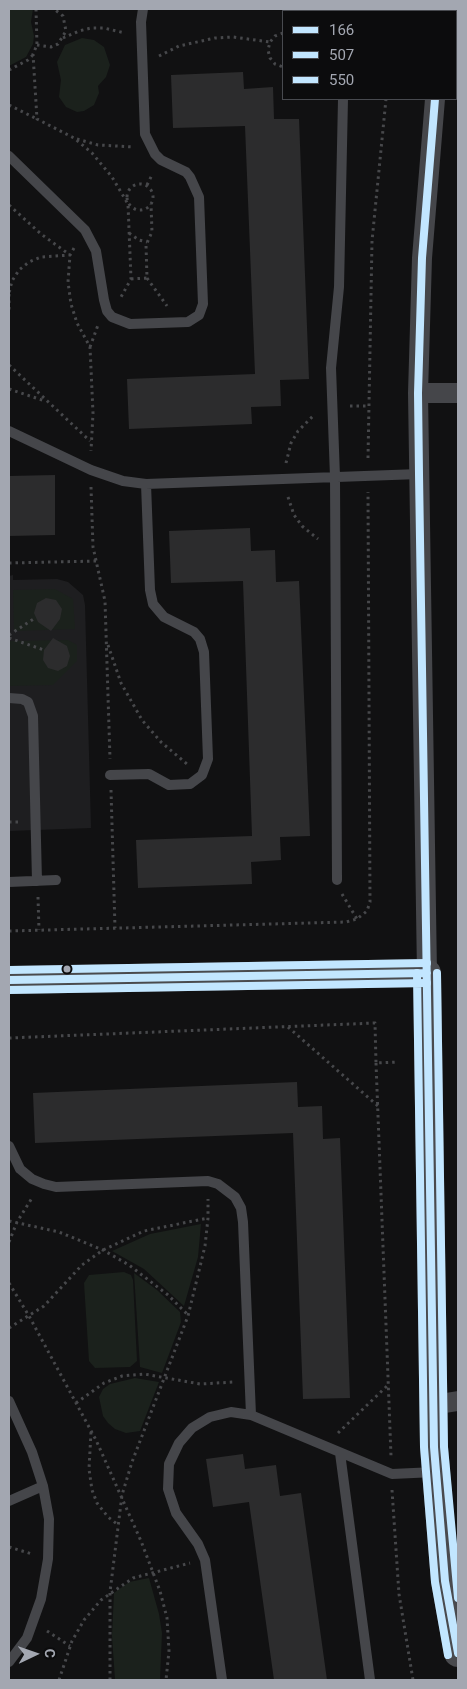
<!DOCTYPE html>
<html>
<head>
<meta charset="utf-8">
<style>
	body { margin:0 }
	#map { position:relative; width:467px; height:1689px; overflow:hidden; background:#111112; font-family:Roboto,sans-serif }
	canvas { display:block }
	.frame { position:absolute; inset:0; border:10px solid #a3a7b1; pointer-events:none }
	.legend { position:absolute; left:282px; top:10px; width:175px; height:90px; box-sizing:border-box; background:#0c0c0d; border:1px solid #484a4f; margin:0; padding:6px 9px; list-style:none; font-size:15px; color:#a3a7b1 }
	.legend li { display:flex; align-items:center; gap:10px; height:25px }
	.legend b { width:25px; border:1px solid #484a4f }
	.north { position:absolute; left:10px; top:1629px; width:50px; height:50px; -webkit-text-stroke:4px #0c0c0d; paint-order:stroke; rotate:87deg; font-size:14px; font-weight:700; line-height:20px; text-align:center; color:#a3a7b1 }
	.north::after { content:''; display:block; margin:auto; width:18px; height:22px; background:#a3a7b1; clip-path:polygon(50% 0,100% 100%,50% 72%,0 100%) }
</style>
</head>
<body>
<div id="map">
<canvas width="467" height="1689"></canvas>
<div class="frame"></div>
<ul class="legend">
<li><b style="height:6px;background:#c2e6ff"></b>166</li>
<li><b style="height:6px;background:#c2e6ff"></b>507</li>
<li><b style="height:6px;background:#c2e6ff"></b>550</li>
</ul>
<div class="north">С</div>
</div>
<script>
const context = document.querySelector('canvas').getContext('2d');
context.lineJoin = 'round';
function fillPath(path, color) { context.fillStyle = color; context.fill(path, 'evenodd'); }
const shape = rows => new Path2D(rows.map(r => 'M' + r).join(''));
function stroke(path, color, width, dash) { context.strokeStyle = color; context.lineWidth = width; context.lineCap = dash ? 'butt' : 'round'; context.setLineDash(dash || []); context.stroke(path); }
fillPath(shape([
	[13,575,13,580,57,579,68,582,83,595,85,605,91,828,9,831,9,576]
]), '#1e1e20');
fillPath(shape([
	[9,9,33,9,31,22,34,36,33,44,26,57,9,66],
	[82,38,94,40,104,47,110,65,106,77,98,86,99,93,94,105,84,111,77,112,66,107,59,97,61,80,57,62,65,45],
	[55,589,73,599,75,629,14,631,13,590],
	[68,640,77,645,77,661,53,685,9,686,9,641],
	[201,1224,198,1257,184,1306,144,1269,112,1251,150,1234],
	[124,1272,131,1275,133,1280,137,1361,130,1367,95,1368,89,1361,84,1283,89,1275],
	[134,1273,157,1290,180,1312,181,1322,162,1373,140,1367],
	[135,1378,159,1382,140,1431,126,1433,115,1429,108,1423,103,1416,99,1397,103,1389,110,1384],
	[149,1578,159,1614,162,1633,160,1680,115,1680,112,1636,114,1593,129,1582]
]), '#1b211c');
fillPath(shape([
	[243,72,244,89,273,87,274,119,299,119,309,379,280,380,281,406,251,407,252,424,129,429,127,379,255,374,245,126,173,128,171,75],
	[55,475,55,535,9,536,9,476],
	[250,528,251,551,275,550,276,582,299,581,310,836,280,837,281,860,251,862,252,884,138,888,136,840,252,836,243,581,171,583,169,531],
	[46,598,56,600,62,609,60,619,51,631,38,622,34,613,37,603],
	[53,638,67,646,70,656,67,666,58,671,48,668,43,660,44,650],
	[297,1082,298,1107,322,1106,323,1139,340,1138,350,1398,303,1399,293,1133,35,1143,33,1093],
	[243,1454,245,1469,276,1465,280,1496,301,1493,327,1680,274,1680,249,1502,213,1507,206,1459]
]), '#2c2c2d');
stroke(shape([
	[36,9,37,45,33,54,37,119,74,138,92,153,112,177,128,204,131,279,121,297],
	[400,11,401,9],
	[283,33,275,36,270,42,268,50,270,58,275,64,283,67],
	[63,38,79,31,91,28,104,28,125,33],
	[37,45,51,47,58,44,66,31,63,16,54,9],
	[159,56,179,46,215,38,233,37,270,42],
	[9,70,28,60,33,55],
	[9,105,37,119],
	[77,139,98,145,134,147],
	'127 197a13 13 0 1 1 26 0a13 13 0 1 1-26 0Z',
	[147,185,152,175],
	[9,205,41,234,70,255,41,257,29,262,19,270,12,281,9,293],
	[129,233,139,240,147,242],
	[74,248,70,255,68,282,71,304,77,323,90,347,93,413,91,451],
	[147,278,167,306],
	[131,279,147,278,146,245,152,232,151,204],
	[9,294,9,313],
	[90,347,98,325],
	[9,365,90,441],
	[9,389,45,401],
	[350,406,369,406],
	[368,458,372,241,386,99],
	[286,463,291,443,298,431,315,414],
	[91,487,93,547,105,601,110,759],
	[288,497,294,515,302,526,318,539],
	[9,563,97,561],
	[9,635,35,618],
	[9,638,44,650],
	[108,645,121,683,142,720,161,742,187,764],
	[111,790,115,928],
	[9,822,18,822],
	[342,894,357,919],
	[38,897,39,930],
	[9,931,346,922,357,919,367,911,370,902,368,492],
	[288,1027,378,1106],
	[9,1038,375,1023,376,1063,398,1062],
	[376,1063,391,1456],
	[9,1221,59,1232,103,1250,129,1265,168,1295,188,1315],
	[9,1242,17,1222,32,1198],
	[9,1283,29,1316,96,1440,141,1541,160,1591,167,1618,169,1651,166,1680],
	[9,1328,44,1306,82,1265,103,1250,144,1231,208,1218],
	[76,1403,104,1383,122,1376,144,1374,200,1384,234,1382],
	[91,1432,89,1469,92,1490,97,1503,108,1517,117,1524],
	[338,1433,388,1385],
	[392,1490,399,1594,413,1680],
	[9,1547,32,1554],
	[47,1631,70,1646],
	[59,1680,72,1641,84,1620,101,1600,133,1578,190,1563],
	[110,1680,110,1592,122,1495,132,1462,188,1316,205,1246,208,1218,208,1199]
]), '#47484b', 3, [2.5, 4]);
stroke(shape([
	[346,11,346,9],
	[9,156,85,230,96,251,104,300,107,311,112,317,130,324,188,322,199,315,203,304,199,197,190,177,186,172,161,160,155,154,145,134,141,22,143,9],
	[9,431,91,470,123,481,146,484,419,474],
	[9,698,22,699,28,702,33,716,37,881],
	[110,775,149,774,169,785,190,784,202,775,208,759,204,652,200,639,194,632,164,617,153,604,150,590,146,484],
	[337,880,335,477,331,368,339,287,343,99],
	[9,882,56,880],
	[9,1146,20,1169,32,1179,44,1184,56,1187,208,1181,218,1184,235,1197,241,1208,243,1222,251,1415],
	[9,1401,32,1452,43,1486,49,1519,48,1559,41,1599,27,1638,9,1662],
	[340,1453,370,1680],
	[9,1501,43,1486],
	[222,1680,205,1560,198,1544,176,1513,168,1489,169,1464,179,1443,192,1428,210,1417,231,1412,251,1415,392,1474,435,1472]
]), '#45464a', 10);
stroke(shape([
	[448,11,448,9],
	[418,393,458,393],
	[427,973,418,393,422,258,435,99],
	[433,1405,458,1401]
]), '#45464a', 20);
stroke(shape([
	[9,980,427,973,434,1447,445,1581,458,1653]
]), '#494a4e', 28);
stroke(shape([
	[435,99,422,258,418,393,419,474,434,1447,445,1581,458,1653],
	[9,980,427,973]
]), '#c2e6ff', 8);
stroke(shape([
	[417,973,424,1447,435,1582,448,1655],
	[9,990,427,983]
]), '#c2e6ff', 8);
stroke(shape([
	[9,970,427,963],
	[437,973,444,1447,458,1598]
]), '#c2e6ff', 8);
for (const [x, y, r, color] of [
	[67,969,4.5,"#a3a7b1"]
]) { const dot = new Path2D(); dot.arc(x, y, r, 0, 2 * Math.PI); context.fillStyle = color; context.fill(dot); stroke(dot, '#0c0c0d', 2); }
</script>
</body>
</html>
